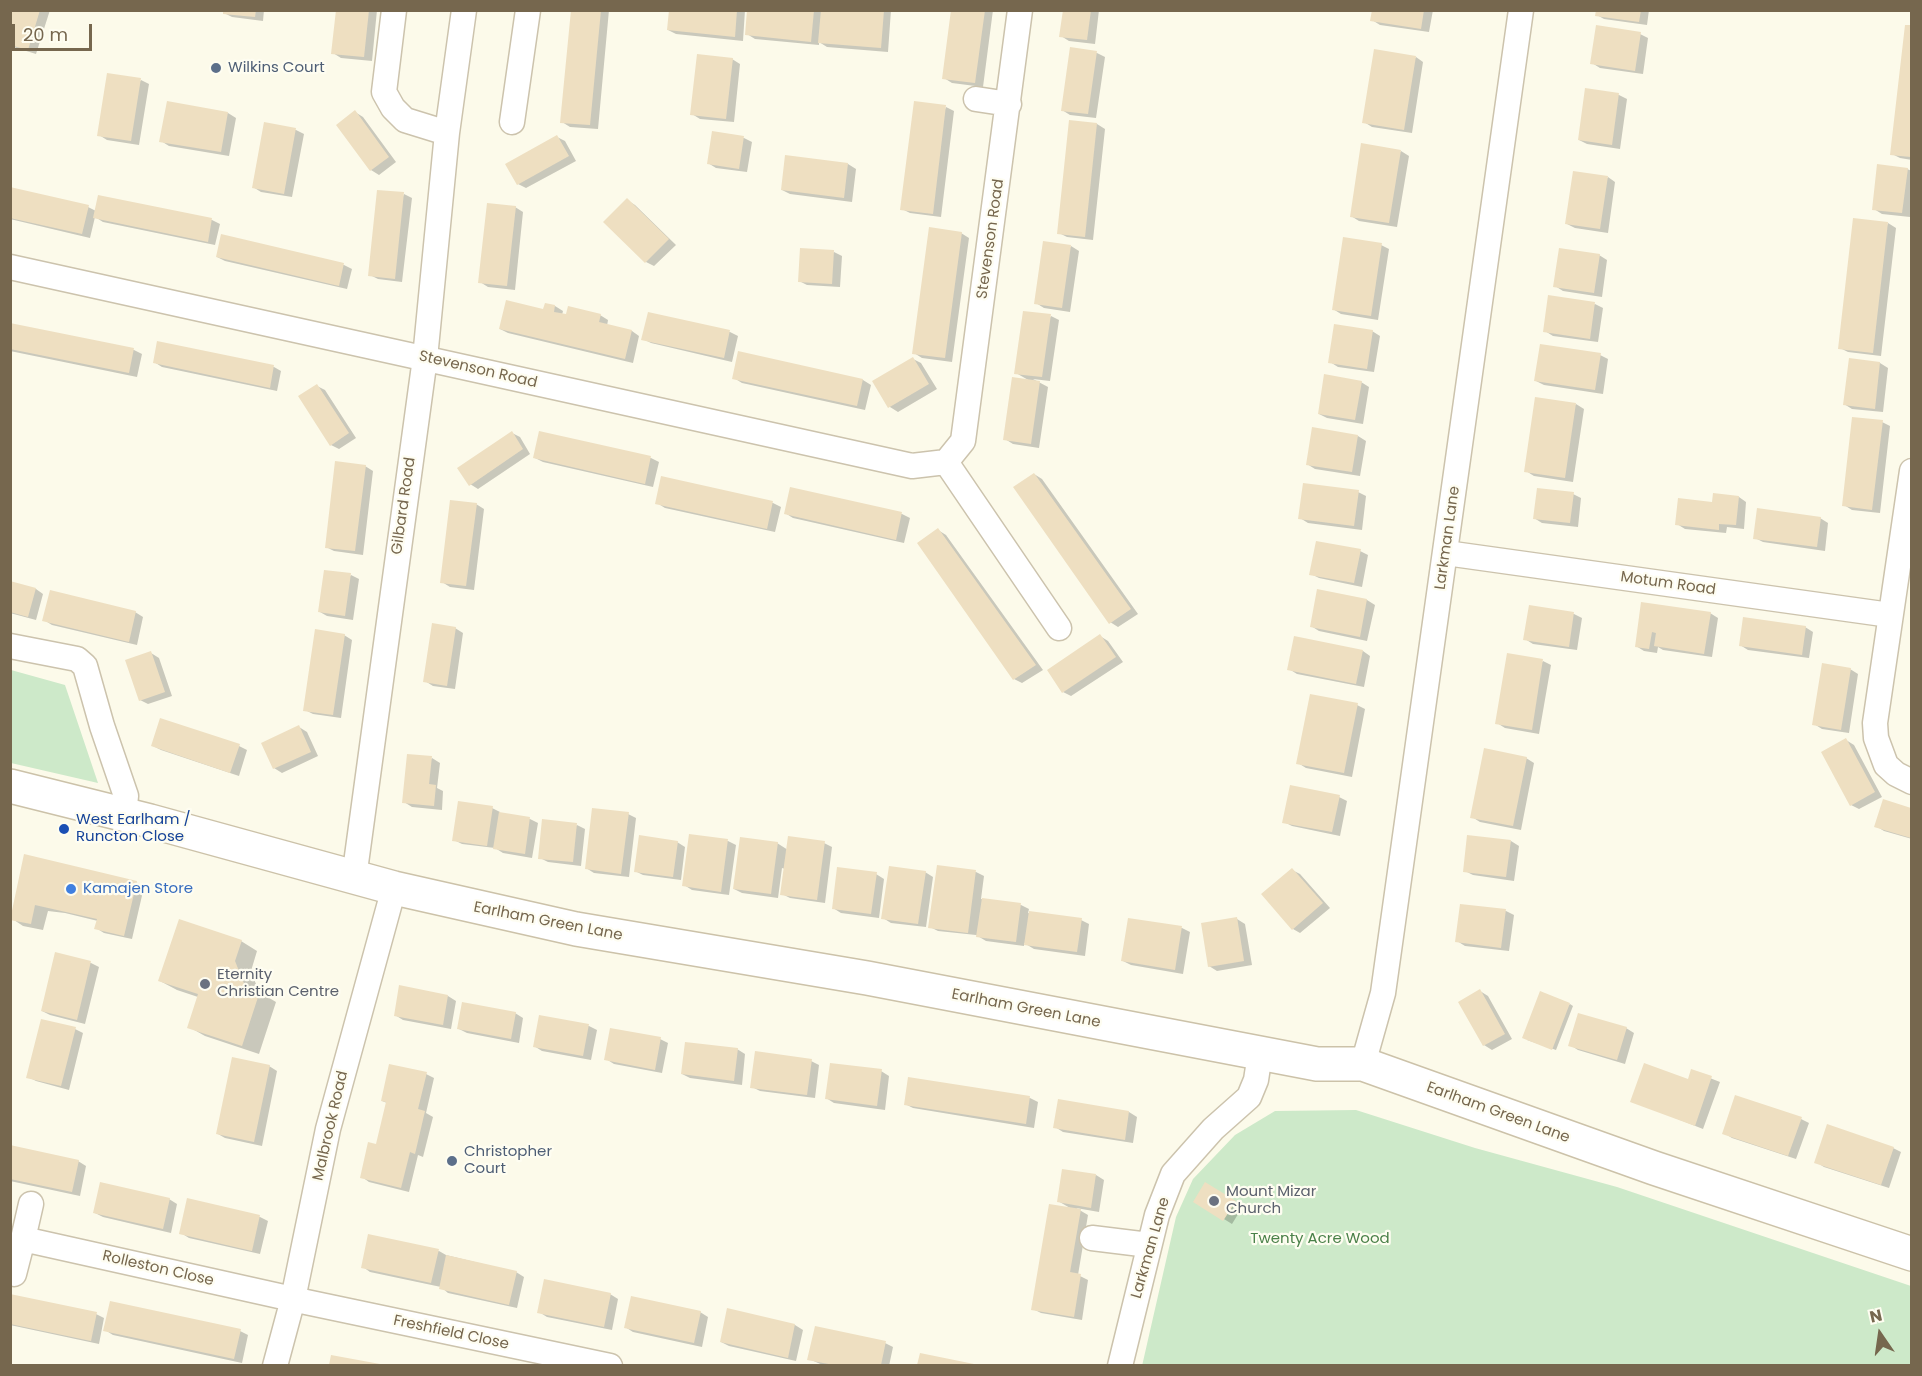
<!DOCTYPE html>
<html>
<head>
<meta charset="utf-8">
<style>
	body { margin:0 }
	#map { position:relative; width:1922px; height:1376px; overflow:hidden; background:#fcfaea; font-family:Poppins,sans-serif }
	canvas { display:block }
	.frame { position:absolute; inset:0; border:12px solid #76674e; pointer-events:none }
	.north { position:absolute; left:1850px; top:1304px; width:60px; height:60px; -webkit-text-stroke:4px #fefdf1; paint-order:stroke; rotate:347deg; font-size:16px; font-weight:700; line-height:24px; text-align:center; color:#76674e }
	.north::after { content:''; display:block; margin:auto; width:21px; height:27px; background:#76674e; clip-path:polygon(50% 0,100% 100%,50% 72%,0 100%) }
	.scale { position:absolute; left:12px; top:24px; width:80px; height:27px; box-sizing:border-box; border:3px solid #76674e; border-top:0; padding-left:8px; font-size:18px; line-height:21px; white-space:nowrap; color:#76674e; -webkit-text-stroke:4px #fefdf1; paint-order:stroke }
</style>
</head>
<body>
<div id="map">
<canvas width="1922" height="1376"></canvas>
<div class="frame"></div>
<div class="north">N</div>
<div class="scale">20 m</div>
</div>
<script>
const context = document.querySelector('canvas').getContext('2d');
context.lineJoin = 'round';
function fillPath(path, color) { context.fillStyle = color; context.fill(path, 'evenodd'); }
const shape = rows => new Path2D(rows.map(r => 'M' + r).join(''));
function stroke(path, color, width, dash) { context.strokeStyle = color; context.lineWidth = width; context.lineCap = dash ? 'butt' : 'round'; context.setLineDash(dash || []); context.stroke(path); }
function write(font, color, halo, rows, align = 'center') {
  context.font = font + ' Poppins,sans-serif'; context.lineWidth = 4.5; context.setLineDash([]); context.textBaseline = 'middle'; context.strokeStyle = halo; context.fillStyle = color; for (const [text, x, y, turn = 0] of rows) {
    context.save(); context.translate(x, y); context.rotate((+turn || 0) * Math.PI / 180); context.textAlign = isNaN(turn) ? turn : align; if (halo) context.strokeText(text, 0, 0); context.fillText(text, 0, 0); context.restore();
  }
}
fillPath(shape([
	[11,670,65,685,98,783,11,763],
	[1356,1110,1475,1148,1617,1187,1911,1286,1911,1365,1142,1366,1176,1217,1193,1179,1235,1135,1275,1111]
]), '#cde9c9');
fillPath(shape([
	[10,10,50,10,36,54,10,46],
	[224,10,264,10,263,21,232,17,224,13],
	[337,10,377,10,372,61,341,58,333,53],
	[572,10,609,10,598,129,570,127,562,122],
	[670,10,745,10,743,41,676,34,668,30],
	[749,10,891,10,888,52,827,47,819,42,819,45,755,39,747,34],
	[953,10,993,10,983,87,952,83,944,78],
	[1064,10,1099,10,1095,44,1069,41,1061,36],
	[1373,10,1433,10,1429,32,1380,25,1372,20],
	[1597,10,1649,10,1647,25,1604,19,1597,15],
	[1906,26,1912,27,1912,160,1900,158,1892,154],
	[1640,34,1648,38,1643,74,1600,68,1592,63],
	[1071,49,1097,53,1105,57,1096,118,1070,115,1062,110],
	[1416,57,1423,62,1412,133,1372,127,1364,122],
	[732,59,740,64,734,122,700,119,692,114],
	[141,80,149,84,139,145,107,140,99,135],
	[1587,90,1619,95,1627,99,1620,149,1587,144,1579,140],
	[946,107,954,111,941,217,910,213,902,209],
	[355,112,363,117,396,162,379,175,371,170],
	[228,113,236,118,229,156,169,146,161,141],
	[1071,121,1097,124,1105,129,1093,240,1067,237,1059,233],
	[265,124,296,130,304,134,292,197,261,192,253,187],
	[713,133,744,138,752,142,747,172,716,168,708,163],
	[557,137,565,141,576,161,526,188,518,184],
	[1401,151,1409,156,1397,227,1359,221,1351,216],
	[848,164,856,169,852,202,790,194,782,190],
	[1907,169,1912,171,1910,217,1882,214,1874,209],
	[1608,177,1615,182,1608,233,1575,228,1567,224],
	[10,189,88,207,96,211,99,197,212,220,220,224,215,245,103,222,95,217,90,238,10,219],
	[404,194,412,198,402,282,378,279,370,275],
	[627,200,635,205,676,245,654,266,646,262],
	[515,207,523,212,515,290,488,287,480,282],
	[1888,223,1896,228,1881,356,1848,352,1840,348],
	[961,233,969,238,952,362,922,358,914,353],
	[222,236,344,265,352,269,347,289,225,261,217,257],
	[1381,245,1389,249,1378,320,1341,314,1333,309],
	[1071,246,1079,251,1070,312,1044,308,1036,303],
	[834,252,842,256,840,287,807,285,799,281],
	[1599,255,1607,260,1602,297,1563,291,1555,286],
	[1595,304,1603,308,1598,342,1553,336,1545,331],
	[555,306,563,311,562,315,600,315,608,320,607,326,632,331,639,336,633,363,508,333,500,329],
	[649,314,730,332,738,336,732,362,651,343,643,339],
	[1051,316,1059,320,1050,381,1033,379,1048,387,1039,448,1013,444,1005,439,1030,381,1016,373],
	[10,325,134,350,142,354,137,377,10,351],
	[1372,331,1380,336,1374,372,1338,367,1330,362],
	[1600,355,1608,359,1603,394,1544,385,1536,381],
	[913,359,921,363,937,389,898,412,890,407,874,382],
	[1850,360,1880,363,1888,368,1883,412,1852,409,1844,404],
	[154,362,274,367,281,371,277,391,162,367],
	[734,378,863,380,871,385,865,410,742,383],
	[1361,382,1369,387,1363,424,1327,418,1319,414],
	[317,386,325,390,356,438,339,449,331,445],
	[1576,404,1584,409,1573,482,1534,476,1526,471],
	[1882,422,1890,426,1880,513,1852,510,1844,505],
	[512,433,520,437,530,454,478,489,470,484],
	[540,433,651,458,659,462,653,487,543,462,535,458],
	[1358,436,1366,441,1360,476,1315,469,1307,464],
	[365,466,373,471,363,555,334,551,326,547],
	[1034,474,1042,479,1138,614,1118,627,1110,622],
	[662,478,773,503,781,507,775,532,665,508,657,503],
	[791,488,902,514,910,518,904,543,793,518,785,513],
	[1358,492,1366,496,1362,530,1308,523,1300,518],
	[1573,494,1581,498,1578,527,1542,523,1534,518],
	[1739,497,1746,502,1744,529,1727,527,1726,533,1685,529,1677,524,1713,503],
	[476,504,484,509,474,590,450,587,442,582],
	[1820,518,1828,523,1825,551,1763,542,1755,538],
	[938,530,946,535,1043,670,1022,683,1014,679],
	[1360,551,1368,555,1362,587,1319,578,1311,574],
	[351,575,359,579,353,620,327,616,320,612],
	[10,583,36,589,43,594,36,620,10,613],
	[1318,591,1367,600,1375,605,1367,641,1319,631,1311,626],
	[1643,603,1710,613,1718,618,1712,657,1663,650,1658,647,1657,653,1644,651,1636,646],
	[1530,607,1574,614,1582,618,1577,650,1533,644,1525,639],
	[135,612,143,617,137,645,52,625,44,620],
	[1805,627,1813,632,1809,658,1748,650,1740,645],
	[455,628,463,633,455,689,433,686,425,681],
	[344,635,352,640,341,718,313,714,305,710],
	[1100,636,1108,641,1123,662,1071,696,1063,692],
	[1363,651,1370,656,1364,687,1297,674,1289,669],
	[151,653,159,658,172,696,148,704,140,700],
	[1543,661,1551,665,1539,734,1505,728,1497,723],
	[1850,669,1858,674,1849,733,1822,729,1814,724],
	[1357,705,1365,709,1352,777,1306,768,1298,763],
	[299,727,307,732,318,756,282,773,274,768],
	[1846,740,1854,745,1882,797,1859,809,1851,805],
	[153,746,239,746,247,750,239,776,161,750],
	[432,758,440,763,437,788,443,791,442,810,412,807,404,802],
	[1526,758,1534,763,1521,830,1480,822,1472,817],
	[1339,797,1347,801,1340,836,1292,826,1284,822],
	[1884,801,1912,809,1912,839,1884,831,1876,826],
	[492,808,500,812,500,814,530,819,538,823,532,858,503,853,495,848,462,844,454,840],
	[628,814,636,818,629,877,594,873,586,868],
	[577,825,585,829,581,866,548,862,540,858],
	[691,836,728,841,736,845,729,895,692,890,684,885],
	[1511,841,1519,846,1514,881,1473,875,1465,871],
	[677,842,685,847,681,880,643,875,635,871],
	[777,843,788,850,824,843,832,847,825,903,790,898,782,894,785,869,782,868,778,898,742,893,734,889],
	[26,856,136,882,144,887,132,939,104,933,96,928,98,921,65,913,48,911,43,930,23,926,11,918],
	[938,867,976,872,984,876,981,899,1021,905,1029,909,1028,913,1081,920,1089,924,1085,956,1034,949,1024,943,1024,946,986,941,976,935,938,931,930,927],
	[1292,870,1300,874,1330,908,1300,933,1293,929],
	[925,872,933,877,926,927,891,923,883,918],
	[876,874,884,879,879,918,841,913,833,908],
	[1462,906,1506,911,1514,915,1509,951,1465,946,1457,941],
	[1237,919,1245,924,1252,965,1217,971,1209,966],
	[1130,920,1182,928,1190,932,1183,974,1131,965,1123,961],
	[241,941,257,951,251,971,259,992,276,1002,259,1054,205,1036,189,1027,198,997,177,990,160,981],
	[56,954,91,963,99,967,85,1024,50,1015,42,1011],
	[1480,991,1488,996,1512,1039,1492,1050,1484,1045,1460,1002],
	[448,996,456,1001,451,1029,403,1020,395,1015],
	[1570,1004,1573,1006,1556,1050,1527,1040],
	[515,1013,523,1018,519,1043,467,1033,459,1029],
	[540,1017,589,1026,597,1030,591,1060,542,1051,534,1046],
	[1626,1028,1634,1033,1625,1064,1578,1050,1570,1045],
	[75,1029,83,1033,69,1090,36,1081,28,1077],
	[660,1039,668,1043,662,1073,614,1064,606,1059],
	[737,1049,745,1054,742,1085,690,1078,682,1074],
	[811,1061,819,1065,815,1098,760,1091,752,1087],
	[269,1066,277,1071,262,1146,225,1138,218,1134],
	[881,1071,889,1076,885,1110,834,1103,826,1098],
	[1692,1071,1720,1082,1703,1129,1632,1101,1689,1081],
	[426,1074,434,1078,426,1113,433,1117,423,1157,418,1155,409,1192,369,1182,362,1177,377,1146,387,1103,382,1101],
	[1030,1098,1038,1102,1034,1128,913,1108,905,1104],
	[1129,1112,1137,1117,1133,1143,1063,1132,1055,1127],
	[1801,1119,1809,1123,1796,1159,1732,1138,1724,1133],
	[10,1147,78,1161,86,1166,80,1196,10,1181],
	[1893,1148,1901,1152,1889,1188,1824,1167,1816,1162],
	[1096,1175,1104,1180,1099,1212,1076,1208,1088,1215,1078,1275,1088,1280,1082,1320,1041,1313,1033,1309,1070,1208,1058,1201],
	[1206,1184,1243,1206,1232,1224,1195,1201],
	[169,1199,177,1204,171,1233,103,1217,95,1213],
	[188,1200,260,1217,268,1221,260,1254,189,1238,181,1233],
	[439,1251,446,1255,516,1272,524,1277,517,1308,448,1293,441,1287,370,1272,363,1267],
	[610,1294,618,1299,612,1330,547,1317,539,1312],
	[10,1295,96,1314,104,1318,99,1344,10,1325],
	[729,1310,795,1325,803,1330,796,1361,729,1346,721,1342],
	[700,1312,708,1317,702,1347,633,1332,625,1327],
	[105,1330,240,1331,248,1335,242,1363,113,1335],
	[885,1343,893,1347,889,1366,825,1366,809,1359],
	[921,1355,972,1366,919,1366],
	[332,1356,377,1366,330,1366]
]), '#0003');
fillPath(shape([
	[10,10,40,10,28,50,10,45],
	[223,10,256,10,255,17,223,14],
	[336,10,369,10,364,57,331,54],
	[571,10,601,10,590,125,560,123],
	[669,10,737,10,735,37,667,30],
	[747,10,814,10,811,42,745,35],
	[821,10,884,10,881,48,818,43],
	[951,10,985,10,975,83,942,79],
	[1063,10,1091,10,1087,40,1059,37],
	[1372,10,1424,10,1421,29,1370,21],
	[1596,10,1641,10,1639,22,1595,16],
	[1596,25,1641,32,1635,71,1590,64],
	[1905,25,1911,25,1911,157,1890,155],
	[1070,47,1097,51,1088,114,1061,111],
	[1374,49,1416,56,1404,130,1362,123],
	[697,54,733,58,726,119,690,115],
	[107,73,141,78,131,141,97,136],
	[1585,88,1619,93,1612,145,1578,140],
	[167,101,228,112,221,152,159,142],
	[914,101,946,105,933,214,900,210],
	[355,110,389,157,370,171,336,125],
	[1069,120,1097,123,1085,237,1057,234],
	[264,122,296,128,284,194,252,188],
	[712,131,744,136,739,169,707,164],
	[557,135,569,156,517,185,505,164],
	[1361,143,1401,150,1389,223,1350,217],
	[785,155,848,163,844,198,781,190],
	[1877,164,1908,168,1902,213,1872,210],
	[1573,171,1608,176,1600,229,1565,224],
	[10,187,89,205,82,234,10,218],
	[377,190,404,192,395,279,368,276],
	[98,195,212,218,208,242,93,218],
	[627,198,669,239,645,263,603,222],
	[487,203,516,206,507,286,478,283],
	[1853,218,1888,222,1873,353,1838,349],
	[929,227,962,232,945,358,912,354],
	[221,234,344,263,339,286,216,257],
	[1343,237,1382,243,1371,316,1332,310],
	[1043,241,1071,245,1062,308,1034,304],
	[800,248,834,250,832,284,798,282],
	[1559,248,1600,254,1594,293,1553,287],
	[1548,295,1595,302,1590,339,1543,332],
	[506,300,543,309,545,303,555,305,554,312,566,314,568,306,601,314,599,322,632,330,625,359,499,329],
	[1023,311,1051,314,1042,377,1014,374],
	[648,312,730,330,724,358,641,340],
	[10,323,134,348,129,373,10,349],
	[1334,324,1373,330,1367,369,1328,363],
	[157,341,274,365,270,388,153,363],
	[1540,344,1601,353,1595,390,1534,381],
	[738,351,863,379,857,406,732,379],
	[913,357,929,384,888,408,872,381],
	[1849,358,1880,362,1875,409,1843,405],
	[1324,374,1362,381,1355,420,1318,414],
	[1012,377,1040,381,1031,444,1003,440],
	[317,384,349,433,330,446,298,396],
	[1535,397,1576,403,1565,478,1524,472],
	[1852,417,1883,420,1872,510,1842,506],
	[1312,427,1358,435,1352,472,1306,465],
	[512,431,523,449,469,486,457,468],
	[539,431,651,456,645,484,533,458],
	[335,461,366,465,355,551,325,548],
	[1034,473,1131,609,1109,624,1013,487],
	[661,476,773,501,767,529,655,504],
	[1303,483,1359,490,1354,526,1298,519],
	[790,487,902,512,896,540,784,514],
	[1537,488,1574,492,1570,523,1533,519],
	[1713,493,1739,496,1736,525,1719,524,1719,530,1675,525,1678,498,1712,502],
	[450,500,477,503,466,586,440,583],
	[1757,508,1821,517,1817,547,1753,539],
	[938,528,1036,665,1013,680,917,543],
	[1316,541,1361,549,1354,583,1309,575],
	[324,570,351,573,345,616,318,612],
	[10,581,36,588,28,617,10,612],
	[1317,589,1367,599,1360,637,1310,627],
	[50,590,136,611,129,642,42,621],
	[1641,602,1711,612,1704,654,1654,646,1656,633,1652,632,1649,649,1635,647],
	[1529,605,1574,612,1569,647,1523,640],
	[1743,617,1806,626,1802,655,1739,646],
	[432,623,456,627,447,686,423,682],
	[315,629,345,634,333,715,303,711],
	[1100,634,1116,657,1062,693,1047,670],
	[1294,636,1363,650,1356,684,1287,670],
	[151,651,165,692,139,701,125,660],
	[1507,653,1543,659,1532,730,1495,724],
	[1822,663,1851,668,1841,730,1812,725],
	[1310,694,1358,703,1344,773,1296,764],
	[160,718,240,744,230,773,151,746],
	[299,725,311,752,273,769,261,743],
	[1846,738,1875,792,1850,806,1821,752],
	[1484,748,1527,757,1513,826,1470,818],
	[407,754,432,756,429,784,436,785,434,806,402,803],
	[1290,785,1340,795,1332,832,1282,823],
	[1883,799,1911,808,1911,838,1874,827],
	[458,801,493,806,487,846,452,841],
	[592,808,629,812,621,874,585,869],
	[499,812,530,817,525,854,493,849],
	[542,819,577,823,573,862,538,859],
	[689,834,728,839,721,892,682,886],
	[639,835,678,841,673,877,634,872],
	[1467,835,1511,840,1506,877,1463,872],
	[788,836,825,841,817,900,780,895],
	[740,837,778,842,771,894,733,889],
	[24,854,137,881,124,936,94,929,97,919,35,905,31,924,10,920],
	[937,865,976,870,968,933,928,928],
	[889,866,926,871,918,924,881,919],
	[837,867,877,872,871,914,832,909],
	[1292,868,1323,903,1292,930,1261,894],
	[982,898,1021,903,1016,942,976,937],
	[1460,904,1506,909,1501,948,1455,942],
	[1029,911,1082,918,1077,952,1024,945],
	[1237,917,1244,961,1208,967,1201,923],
	[1128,918,1182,926,1175,970,1121,961],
	[179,919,242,940,235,961,245,986,260,991,242,1046,187,1028,198,994,158,981],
	[55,952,91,961,77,1020,41,1011],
	[399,985,448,995,443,1025,394,1016],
	[1480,989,1505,1034,1483,1046,1458,1002],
	[1540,991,1570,1003,1552,1050,1522,1038],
	[462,1002,516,1012,511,1039,457,1029],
	[1578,1013,1627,1027,1617,1060,1568,1046],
	[539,1015,589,1024,583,1056,533,1047],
	[41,1019,76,1027,61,1086,26,1078],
	[610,1028,661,1037,655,1070,604,1060],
	[685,1042,738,1048,734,1081,681,1074],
	[755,1051,812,1059,807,1095,750,1088],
	[232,1057,270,1065,254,1142,216,1134],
	[830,1063,882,1069,877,1106,825,1099],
	[1644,1063,1688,1079,1691,1069,1712,1076,1695,1126,1630,1102],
	[389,1064,427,1072,418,1109,425,1111,415,1154,410,1152,401,1188,360,1178,368,1142,376,1144,386,1102,381,1101],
	[908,1077,1030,1096,1026,1124,904,1105],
	[1735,1095,1802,1117,1788,1156,1722,1134],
	[1058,1099,1129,1111,1125,1140,1053,1128],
	[1827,1124,1894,1147,1881,1185,1814,1163],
	[10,1145,79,1160,72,1192,10,1179],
	[1062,1169,1096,1174,1091,1208,1057,1202],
	[100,1182,170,1198,163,1229,93,1213],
	[1205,1182,1236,1201,1223,1221,1193,1202],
	[187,1198,260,1215,252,1251,179,1234],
	[1049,1204,1081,1209,1070,1272,1081,1274,1074,1317,1031,1310],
	[368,1234,439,1249,431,1283,361,1268],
	[446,1255,517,1271,509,1305,439,1289],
	[544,1279,611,1293,604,1327,537,1313],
	[10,1294,97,1312,91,1341,10,1324],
	[631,1296,701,1311,694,1343,624,1328],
	[110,1301,241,1329,234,1359,103,1331],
	[727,1308,795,1324,788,1358,720,1342],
	[815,1326,886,1341,881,1365,834,1365,807,1360],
	[920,1353,974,1364,974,1365,917,1365],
	[331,1355,380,1364,380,1365,329,1365]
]), '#eedfc1');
const street = shape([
	[394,10,384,92,393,108,405,120,447,133],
	[976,99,1009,104],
	[512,122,528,10],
	[10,267,912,466,946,462,963,441,1020,10],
	[946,462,1059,628],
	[1912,471,1875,723,1876,738,1886,765,1896,774,1912,782],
	[1446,553,1890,615],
	[10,646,77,659,85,666,102,726,126,796,124,814],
	[354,878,425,358,447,133,464,10],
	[1363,1064,1383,993,1521,10],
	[31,1204,23,1239,306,1302,610,1366],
	[1092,1238,1149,1245],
	[14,1274,23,1239],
	[275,1366,293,1299,328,1129,394,888],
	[1120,1366,1157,1215,1173,1174,1213,1129,1249,1097,1256,1080,1260,1054]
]);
const secondary = shape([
	[10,786,150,821,394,888,576,929,867,978,1317,1064,1363,1064,1654,1168,1912,1254]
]);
stroke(street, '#ccc3ad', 27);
stroke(secondary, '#ccc2a9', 36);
stroke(street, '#fff', 24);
stroke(secondary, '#fff', 33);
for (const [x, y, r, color] of [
	[216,68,6,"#5c6f8a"],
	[64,829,6,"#1a4fb4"],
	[71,889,6,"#3f7fe0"],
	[205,984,6,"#6b7280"],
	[452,1161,6,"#5c6f8a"],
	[1214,1201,6,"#6b7280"]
]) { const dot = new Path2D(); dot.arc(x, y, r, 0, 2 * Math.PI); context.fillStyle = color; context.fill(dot); stroke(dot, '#fefdf1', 2); }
write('15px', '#4e5e75', '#fefdf1', [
	["Wilkins Court",228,68],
	["Christopher",464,1152],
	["Court",464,1169]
], 'left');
write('15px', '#76674e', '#fefdf1', [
	["Stevenson Road",991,239,-82],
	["Stevenson Road",478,370,13],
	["Gilbard Road",404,506,-82],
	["Larkman Lane",1448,538,-82],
	["Motum Road",1668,584,8],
	["Earlham Green Lane",548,922,11],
	["Earlham Green Lane",1026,1009,11],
	["Earlham Green Lane",1498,1113,20],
	["Malbrook Road",331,1126,-77],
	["Larkman Lane",1151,1248,-74],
	["Rolleston Close",158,1269,13],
	["Freshfield Close",451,1333,12]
]);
write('15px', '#164399', '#fefdf1', [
	["West Earlham /",76,820],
	["Runcton Close",76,837]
], 'left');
write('15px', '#366cbe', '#fefdf1', [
	["Kamajen Store",83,889]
], 'left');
write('15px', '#5b616d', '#fefdf1', [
	["Eternity",217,975],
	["Christian Centre",217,992],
	["Mount Mizar",1226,1192],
	["Church",1226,1209]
], 'left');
write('15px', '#4a8149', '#fefdf1', [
	["Twenty Acre Wood",1320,1239]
]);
</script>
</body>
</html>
